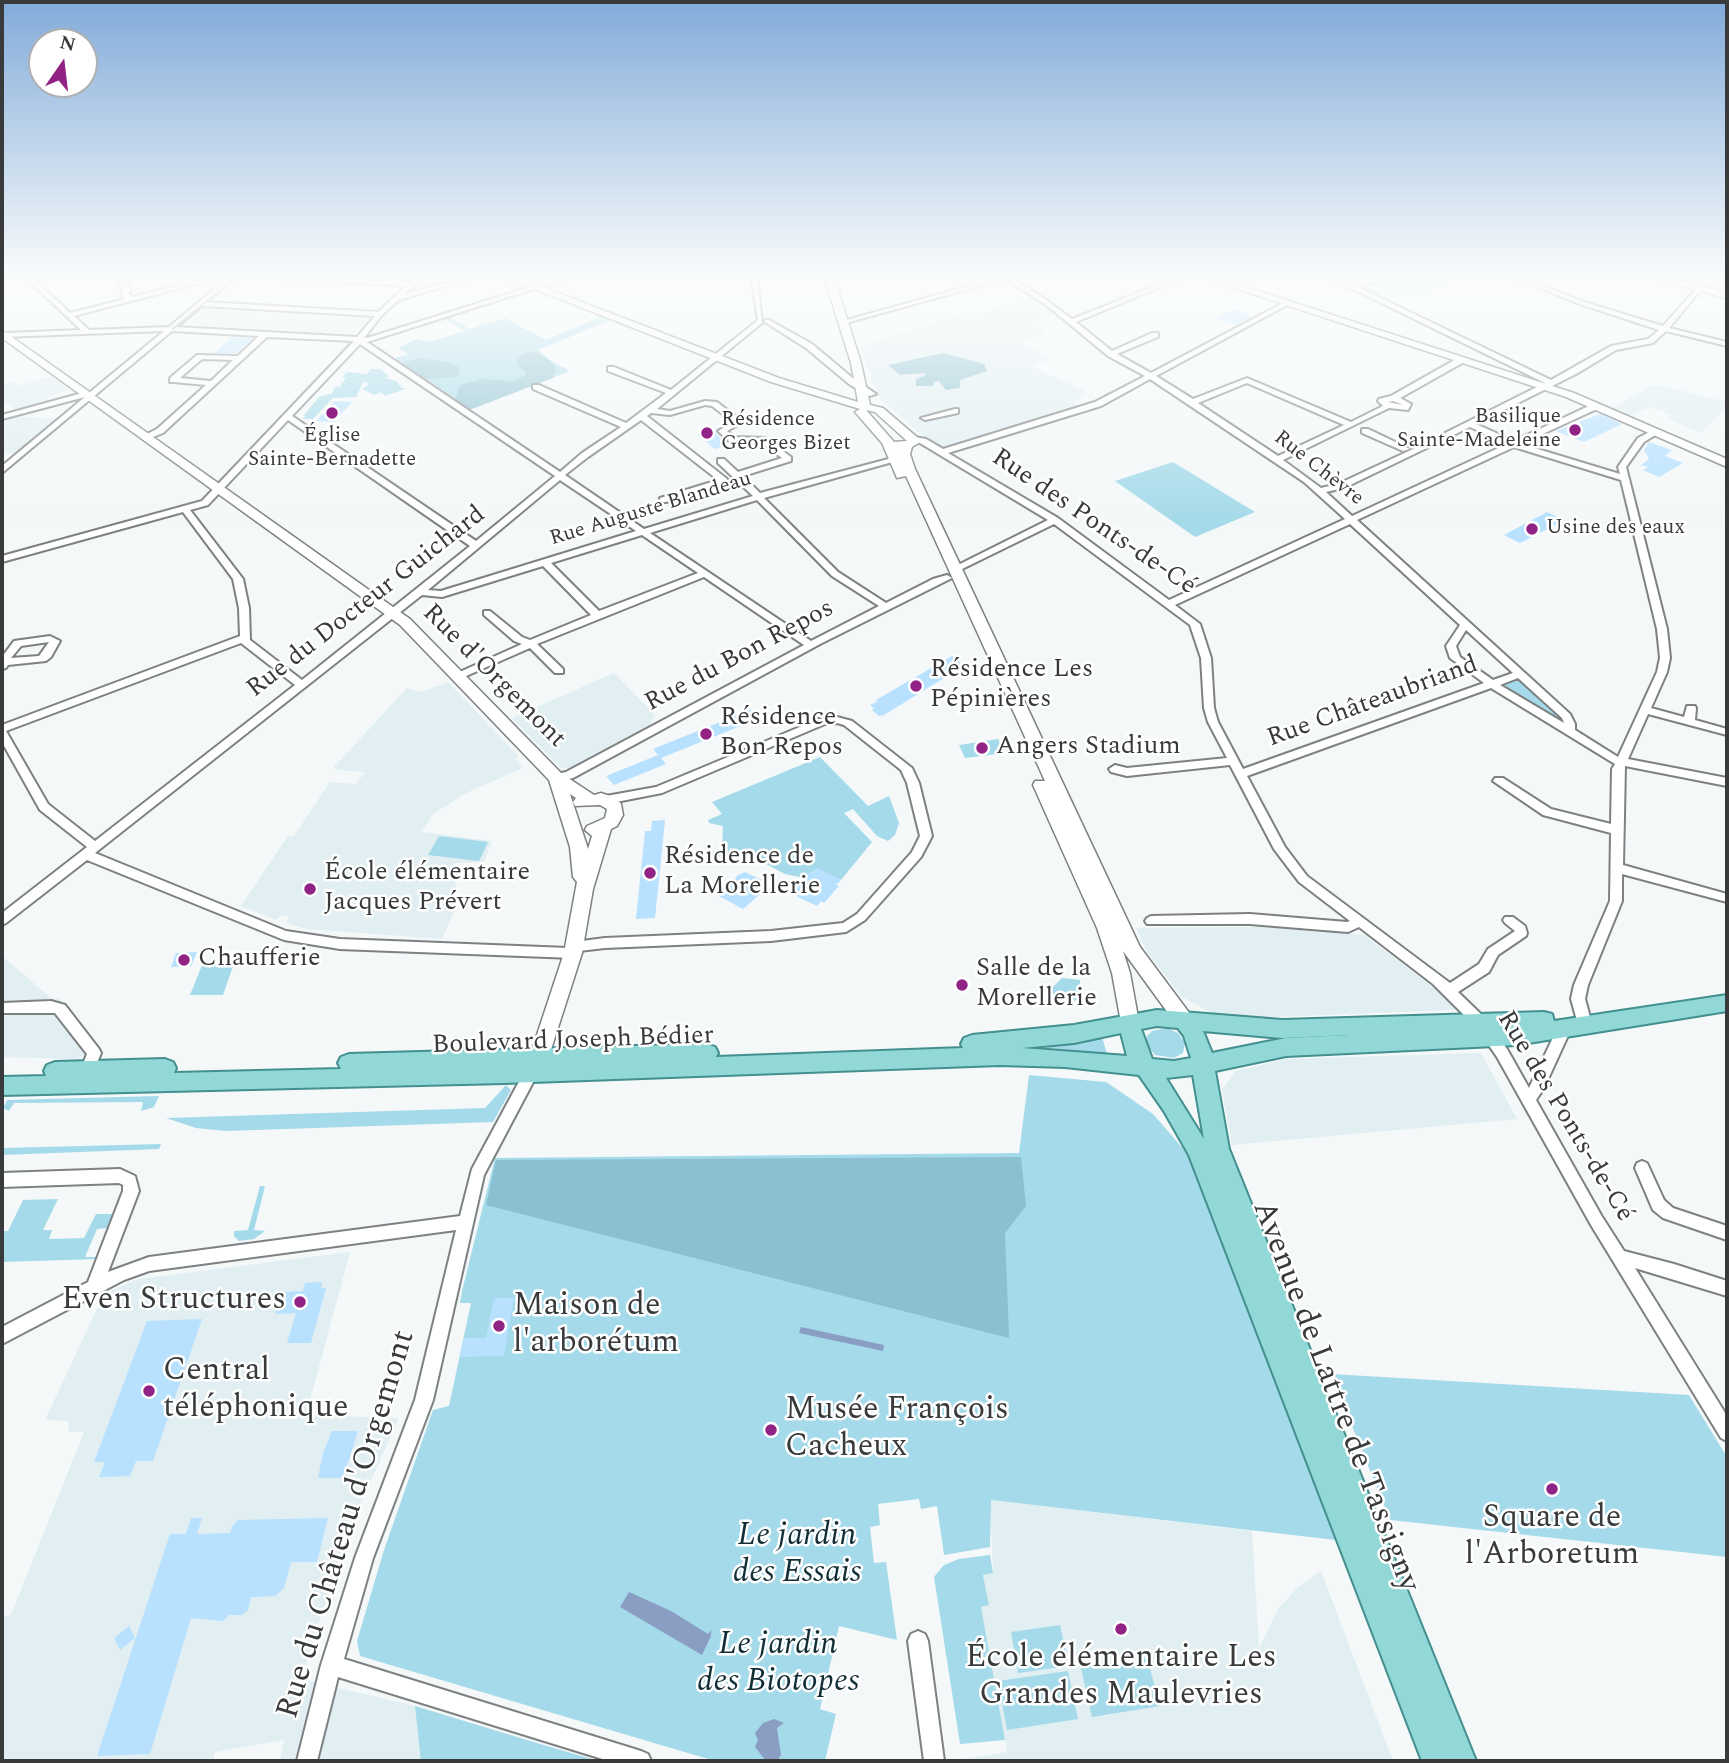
<!DOCTYPE html>
<html>
<head>
<meta charset="utf-8">
<style>
	body { margin:0 }
	#map { position:relative; width:1729px; height:1763px; overflow:hidden; background:#f4f8f9; font-family:Spectral,serif }
	canvas { display:block }
	.frame { position:absolute; inset:0; border:4px solid #383a3b; pointer-events:none }
	.north { position:absolute; left:28px; top:28px; width:70px; height:70px; box-sizing:border-box; background:#fff; border:2px solid #afb0b1; border-radius:50%; rotate:14deg; font-size:19px; font-weight:700; line-height:28px; text-align:center; color:#383a3b }
	.north::after { content:''; display:block; margin:auto; width:24px; height:32px; background:#912384; clip-path:polygon(50% 0,100% 100%,50% 72%,0 100%) }
</style>
</head>
<body>
<div id="map">
<canvas width="1729" height="1763"></canvas>
<div class="frame"></div>
<div class="north">N</div>
</div>
<script>
const context = document.querySelector('canvas').getContext('2d');
context.lineJoin = 'round';
function fillPath(path, color) { context.fillStyle = color; context.fill(path, 'evenodd'); }
const shape = rows => new Path2D(rows.map(r => 'M' + r).join(''));
function stroke(path, color, width, dash) { context.strokeStyle = color; context.lineWidth = width; context.lineCap = dash ? 'butt' : 'round'; context.setLineDash(dash || []); context.stroke(path); }
function write(font, color, halo, rows, align = 'center') {
  context.font = font + ' Spectral,serif'; context.lineWidth = 5; context.setLineDash([]); context.textBaseline = 'middle'; context.strokeStyle = halo; context.fillStyle = color; for (const [text, x, y, turn = 0] of rows) {
    context.save(); context.translate(x, y); context.rotate((+turn || 0) * Math.PI / 180); context.textAlign = isNaN(turn) ? turn : align; if (halo) context.strokeText(text, 0, 0); context.fillText(text, 0, 0); context.restore();
  }
}
fillPath(shape([
	[1397,277,1457,277,1414,298,1405,295,1384,300,1361,287],
	[1036,299,1056,315,1031,323,1047,331,1020,343,1052,358,1032,366,1088,393,1072,402,1078,406,942,447,923,436,880,399,860,347,969,312,976,314,1019,300],
	[206,309,301,315,371,317,354,334,187,325],
	[50,376,69,390,46,397,49,402,17,411,2,399,2,385,14,381,20,386],
	[1651,386,1664,386,1727,402,1727,408,1701,433,1667,419,1672,415,1651,407,1629,416,1612,408],
	[14,416,58,419,15,454,2,453,2,420],
	[614,673,655,715,650,725,569,768,561,768,512,718],
	[448,682,519,757,515,759,523,768,466,793,433,814,422,832,492,841,484,862,454,863,457,905,442,939,307,929,286,923,289,917,282,915,276,920,241,906,288,836,294,836,330,782,356,784,365,772,338,770,334,767,407,688,421,692],
	[1258,924,1364,935,1438,991,1455,1010,1248,1018,1210,1012,1182,997,1147,952,1136,928,1258,927],
	[2,956,51,998,59,999,71,1010,99,1047,78,1059,2,1057],
	[1481,1053,1517,1119,1232,1145,1222,1090,1236,1071,1286,1059],
	[350,1252,306,1415,399,1418,349,1529,301,1679,415,1706,599,1761,280,1761,284,1740,215,1752,213,1761,2,1761,2,1616,11,1615,84,1432,69,1432,68,1421,45,1420,104,1294,138,1279],
	[990,1500,1252,1531,1259,1649,1278,1609,1298,1587,1321,1571,1393,1761,951,1761,1007,1752,981,1607,989,1605,983,1574,993,1573]
]), '#e1eef2');
fillPath(shape([
	[602,316,611,320,538,350,551,361,570,371,469,410,393,359,408,354,398,348,417,339,429,342,465,331,444,318,448,317,470,329,505,318,546,340],
	[371,369,380,369,389,376,385,378,396,381,399,383,398,385,403,385,400,387,406,389,385,396,381,392,374,395,362,389,369,384,364,381,356,397,333,398,313,419,301,419,306,417,303,416,319,397,332,393,336,386,342,387,340,385,346,378,342,377,347,372,367,374],
	[1173,462,1255,512,1195,537,1115,481],
	[1515,679,1520,679,1557,712,1555,717,1501,686],
	[998,739,1005,753,965,758,959,745],
	[820,757,868,806,889,796,899,823,895,835,888,841,877,836,853,809,844,813,872,842,841,880,817,869,804,878,785,874,749,855,730,848,728,856,712,857,713,851,722,850,723,826,709,823,708,820,722,814,712,802],
	[439,836,488,842,479,861,428,855],
	[203,963,233,966,223,995,190,995],
	[1062,978,1080,980,1079,998,1077,1000,1055,1004,1052,988],
	[1167,1028,1178,1033,1185,1043,1183,1053,1174,1058,1155,1055,1146,1044,1147,1036,1152,1031],
	[1102,1037,1107,1054,1042,1047,1042,1046],
	[1029,1075,1106,1082,1153,1114,1200,1168,1344,1541,991,1500,990,1547,944,1555,937,1506,921,1509,919,1499,878,1504,880,1525,870,1527,874,1563,886,1562,897,1640,839,1626,820,1709,836,1714,825,1761,715,1761,360,1656,357,1641,384,1550,433,1410,449,1406,471,1303,460,1303,462,1291,495,1158,1019,1153],
	[506,1085,511,1090,493,1122,226,1131,196,1128,166,1118,485,1108],
	[159,1096,154,1107,141,1111,143,1102,14,1103,9,1111,3,1108,7,1100],
	[161,1144,159,1149,2,1155,2,1148],
	[260,1186,265,1186,254,1230,265,1231,254,1239,239,1241,234,1236,234,1231,248,1230],
	[58,1199,43,1230,52,1230,49,1239,84,1238,96,1214,114,1214,109,1228,97,1229,85,1257,96,1257,96,1259,2,1262,2,1231,8,1231,23,1200],
	[1331,1374,1689,1395,1727,1457,1727,1557,1390,1520],
	[990,1555,993,1573,983,1575,989,1605,981,1607,1005,1740,960,1744,934,1577,944,1565,959,1559],
	[1060,1625,1069,1666,1018,1673,1011,1632],
	[1147,1658,1160,1706,1092,1717,1081,1668],
	[1068,1671,1078,1719,1007,1730,998,1681],
	[415,1706,546,1746,599,1761,421,1761]
]), '#a4dae9');
fillPath(shape([
	[529,352,537,353,551,361,556,370,553,378,469,410,455,401,459,386,463,384,482,379,512,381,524,376,527,373,517,364,517,358],
	[943,353,984,364,987,371,960,380,960,388,946,390,939,381,934,382,933,386,916,386,916,379,926,375,924,373,900,375,888,365],
	[419,358,451,363,460,368,458,376,422,380,400,364],
	[1021,1157,1026,1206,1005,1233,1009,1338,486,1205,496,1160]
]), '#8ac0cf');
fillPath(shape([
	[801,1327,884,1345,883,1351,799,1333],
	[629,1592,671,1611,708,1634,711,1630,711,1636,702,1655,620,1607],
	[774,1719,784,1723,777,1728,781,1755,777,1761,766,1761,755,1747,758,1740,755,1733,763,1723]
]), '#8a9dc3');
fillPath(shape([
	[1232,310,1235,310,1253,316,1236,325,1216,318],
	[232,337,253,338,237,353,214,353],
	[334,401,352,402,334,422,316,421],
	[1600,414,1622,424,1584,442,1556,431],
	[712,430,727,443,728,445,715,449,697,435],
	[1649,442,1672,450,1665,456,1683,463,1659,477,1643,470,1648,467,1641,465,1649,459,1644,450],
	[1547,512,1565,520,1520,543,1504,535],
	[952,656,959,661,962,667,884,715,879,716,872,710,874,708,870,705,878,701,876,700],
	[750,710,758,719,661,758,666,764,614,785,606,776,658,755,653,749],
	[665,820,655,918,636,919,645,831,651,831,652,821],
	[817,868,841,880,836,885,839,886,824,903,821,901,817,906,792,894,810,872,813,873],
	[745,872,768,883,763,888,766,889,743,909,719,896,738,875],
	[197,952,191,966,171,967,176,953],
	[322,1282,321,1288,326,1288,311,1343,287,1343,296,1313,275,1314,282,1292,303,1291,305,1283],
	[494,1298,514,1298,504,1356,460,1357,464,1338,486,1338],
	[202,1319,153,1461,136,1461,130,1476,99,1477,105,1462,94,1462,147,1321],
	[332,1431,358,1431,343,1478,318,1478,323,1453],
	[191,1518,202,1518,197,1534,230,1533,233,1525,238,1520,328,1518,317,1562,291,1562,284,1588,275,1596,251,1597,248,1610,242,1615,229,1615,223,1621,191,1618,150,1754,97,1756,170,1534,186,1534],
	[129,1626,135,1638,120,1650,114,1638]
]), '#b7e1ff');
const street = shape([
	[25,277,32,277,70,313,125,299,121,294,124,290,117,284,128,277,136,277,125,284,131,290,128,294,132,297,212,277,222,277,74,316,89,330,169,327,229,277,236,277,207,302,378,312,406,286,283,279,280,277,316,277,410,282,415,277,422,277,405,294,466,277,476,277,399,300,382,315,364,338,367,338,562,277,571,277,367,342,560,472,582,453,621,427,533,389,533,385,539,385,626,423,666,393,608,371,608,367,614,367,671,390,758,320,751,277,757,277,762,323,657,409,670,411,705,401,717,402,743,422,727,431,734,437,765,438,791,457,791,461,743,476,760,493,896,457,896,461,764,498,838,572,886,603,933,579,947,575,952,578,822,643,573,778,556,782,552,781,550,778,552,775,566,772,804,645,704,577,537,644,563,669,563,673,555,673,530,648,457,680,452,677,453,675,522,644,514,641,484,615,484,611,490,611,522,637,530,640,591,615,543,566,442,597,422,595,95,853,286,931,340,939,568,948,569,944,574,942,605,938,771,931,843,923,857,914,912,852,920,836,907,783,901,770,844,725,837,723,825,724,662,793,606,804,600,800,606,796,656,787,819,719,837,717,852,721,912,768,919,783,932,836,921,857,865,920,846,932,771,941,605,948,579,951,578,956,573,958,340,949,284,940,87,860,6,923,2,925,2,913,87,847,40,810,2,742,2,725,240,636,239,608,233,579,183,512,2,562,2,556,202,501,354,341,267,337,163,433,148,439,144,437,145,435,157,429,206,385,173,382,170,382,170,378,197,355,238,356,259,336,172,331,2,473,2,466,85,397,2,419,2,415,86,392,89,393,164,331,2,337,2,335,5,333,81,330,25,277],
	[202,306,375,316,357,337,177,327,202,306],
	[360,344,555,476,476,541,292,416,360,344],
	[202,359,233,360,211,381,180,378,202,359],
	[705,405,712,406,733,422,718,431,729,441,760,442,782,458,738,472,724,459,718,459,718,463,753,496,644,529,565,475,588,457,641,420,718,480,660,498,660,502,666,502,727,483,727,479,647,416,651,413,670,415,705,405],
	[288,420,470,546,302,680,250,640,249,608,243,579,190,510,208,505,288,420],
	[560,480,636,531,441,591,428,590,560,480],
	[757,500,832,576,879,606,811,641,650,533,757,500],
	[642,535,698,573,599,611,551,563,642,535],
	[241,643,295,685,95,841,48,804,6,731,241,643],
	[1000,277,1010,277,1049,302,1072,319,1177,277,1185,277,1076,322,1112,351,1152,333,1158,333,1158,337,1117,354,1151,373,1285,302,1289,302,1289,304,1156,376,1193,399,1247,378,1351,422,1383,406,1378,401,1379,399,1391,396,1458,358,1464,358,1464,362,1400,398,1411,404,1408,410,1389,408,1283,460,1321,488,1338,484,1411,450,1545,383,1328,277,1336,277,1352,285,1380,277,1390,277,1358,287,1551,380,1611,346,1648,339,1659,330,1580,304,1512,277,1520,277,1584,302,1663,326,1696,289,1695,286,1713,277,1721,277,1703,287,1669,328,1727,342,1727,346,1666,331,1653,343,1616,350,1576,374,1476,424,1514,441,1593,404,1599,404,1599,408,1521,444,1620,474,1618,467,1638,438,1653,430,1660,432,1644,442,1626,467,1667,629,1670,658,1667,672,1651,708,1684,717,1687,706,1695,706,1696,708,1695,720,1727,729,1727,735,1648,714,1628,759,1727,778,1727,786,1625,766,1623,865,1727,894,1727,902,1622,874,1622,901,1588,985,1585,999,1590,1017,1588,1021,1583,1022,1578,1021,1576,1017,1571,999,1574,985,1610,901,1611,833,1543,815,1493,781,1495,778,1503,778,1551,809,1611,824,1612,769,1615,764,1491,688,1247,776,1285,847,1307,876,1450,983,1479,964,1488,949,1515,931,1505,923,1503,920,1505,917,1513,917,1525,926,1527,933,1526,936,1498,955,1489,972,1458,992,1487,1020,1507,1049,1529,1088,1559,1025,1564,1024,1569,1025,1571,1029,1544,1088,1536,1100,1601,1215,1624,1251,1674,1264,1727,1281,1727,1296,1635,1268,1727,1416,1727,1441,1721,1438,1591,1225,1497,1057,1477,1028,1433,984,1359,927,1348,932,1250,924,1147,924,1145,921,1147,918,1151,916,1250,914,1347,922,1350,921,1299,882,1274,849,1230,765,1127,776,1111,772,1109,769,1115,765,1127,768,1227,758,1208,722,1204,708,1201,658,1190,625,1054,524,958,571,955,572,950,569,1048,520,920,443,909,440,909,436,926,439,943,449,1095,402,1145,376,1108,356,1045,304,1005,279,846,323,840,322,1000,277],
	[1150,379,1304,482,1345,519,1169,600,1058,518,948,453,1101,406,1150,379],
	[1247,383,1344,425,1278,456,1198,403,1247,383],
	[1393,401,1403,405,1388,402,1393,401],
	[1470,427,1507,444,1352,516,1326,492,1344,488,1470,427],
	[1514,447,1621,480,1657,629,1660,658,1657,672,1618,757,1575,730,1575,724,1570,714,1357,520,1514,447],
	[1350,524,1460,625,1446,646,1450,658,1484,683,1243,769,1218,722,1214,708,1211,658,1200,624,1175,605,1350,524],
	[1466,630,1513,673,1493,680,1460,657,1456,646,1466,630],
	[1518,678,1562,718,1564,723,1500,685,1518,678],
	[765,320,769,320,812,344,855,380,876,394,869,396,849,384,806,348,765,322,765,320],
	[955,409,958,409,958,413,925,420,921,418,955,409],
	[1362,429,1368,429,1410,449,1403,451,1362,433,1362,429],
	[50,636,60,641,51,657,46,661,8,665,6,668,2,669,2,657,14,641,50,636],
	[49,642,39,656,11,658,21,646,49,642],
	[51,1001,65,1005,99,1049,101,1053,93,1073,88,1075,83,1073,81,1069,87,1054,55,1013,2,1013,2,1003,51,1001],
	[533,1063,538,1065,540,1069,484,1175,433,1400,373,1558,344,1659,641,1751,648,1754,651,1761,609,1761,338,1677,317,1761,297,1761,321,1665,355,1558,415,1400,456,1230,149,1271,124,1280,2,1344,2,1327,88,1282,123,1191,123,1185,119,1183,2,1187,2,1173,120,1169,135,1176,139,1191,108,1272,149,1257,460,1216,472,1169,528,1065,533,1063],
	[1642,1161,1647,1163,1664,1200,1673,1208,1727,1226,1727,1240,1663,1218,1653,1210,1635,1168,1637,1163,1642,1161],
	[918,1631,925,1634,928,1641,944,1761,924,1761,908,1641,911,1634,918,1631]
]);
const secondary = shape([
	[504,277,517,277,779,378,858,402,851,363,824,277,834,277,861,363,870,405,883,408,918,438,920,442,912,447,910,454,915,469,1140,947,1190,1014,1193,1019,1190,1024,1183,1027,1176,1024,1123,951,1130,973,1139,1023,1136,1028,1129,1031,1122,1028,1112,973,1097,928,1033,785,1035,781,1045,781,906,476,897,478,882,443,855,412,860,409,771,382,504,277],
	[866,410,875,412,907,441,894,442,866,410],
	[1201,277,1215,277,1574,393,1727,459,1727,467,1566,397,1201,277],
	[1653,277,1668,277,1727,293,1727,299,1653,277],
	[2,330,410,619,562,774,594,795,601,793,616,798,621,804,623,815,617,826,611,829,593,889,582,953,547,1062,540,1064,533,1062,530,1056,564,953,577,882,573,877,570,847,549,780,400,625,2,338,2,330],
	[570,794,576,798,573,802,575,806,600,805,607,809,605,818,587,826,585,830,592,836,588,849,570,794]
]);
const primary = shape([
	[1727,995,1727,1011,1516,1045,1286,1056,1215,1071,1229,1149,1476,1761,1422,1761,1189,1155,1164,1111,1139,1075,1065,1067,1000,1065,505,1083,2,1095,2,1077,46,1076,44,1071,47,1065,55,1062,165,1059,173,1062,176,1068,174,1073,341,1069,338,1063,341,1057,349,1054,707,1044,715,1047,718,1053,716,1057,963,1048,961,1044,964,1038,972,1035,1074,1025,1157,1010,1282,1020,1544,1012,1552,1014,1554,1021,1727,995],
	[1157,1026,1178,1028,1184,1036,1191,1058,1174,1061,1152,1059,1141,1029,1157,1026],
	[1203,1031,1282,1038,1350,1035,1286,1038,1212,1053,1203,1031],
	[1121,1033,1127,1056,1022,1048,1074,1043,1121,1033],
	[1193,1075,1204,1139,1166,1078,1193,1075]
]);
stroke(street, '#7d8182', 4);
stroke(secondary, '#7d8182', 3);
stroke(primary, '#43908f', 4);
fillPath(street, '#fff');
fillPath(secondary, '#fff');
fillPath(primary, '#92d8d7');
stroke(shape([
	[173,329,236,277]
]), '#949798', 2);
const sky = context.createLinearGradient(0, 0, 0, 524);
sky.addColorStop(0, '#82abd9');
sky.addColorStop(0.53, '#fafcfc');
sky.addColorStop(1, '#fafcfc00');
context.fillStyle = sky;
context.fillRect(0, 0, 1729, 524);
for (const [x, y, r, color] of [
	[332,413,7,"#912384"],
	[1575,430,7,"#912384"],
	[707,433,7,"#912384"],
	[1532,529,7,"#912384"],
	[916,686,7,"#912384"],
	[706,734,7,"#912384"],
	[982,748,7,"#912384"],
	[650,873,7,"#912384"],
	[310,889,7,"#912384"],
	[184,960,7,"#912384"],
	[962,985,7,"#912384"],
	[300,1302,7,"#912384"],
	[499,1326,7,"#912384"],
	[149,1391,7,"#912384"],
	[771,1430,7,"#912384"],
	[1552,1489,7,"#912384"],
	[1121,1629,7,"#912384"]
]) { const dot = new Path2D(); dot.arc(x, y, r, 0, 2 * Math.PI); context.fillStyle = color; context.fill(dot); stroke(dot, '#fff', 2.5); }
write('21px', '#383a3b', '#fff', [
	["Basilique",1561,418,"right"],
	["Sainte-Madeleine",1561,442,"right"],
	["Résidence",721,421],
	["Georges Bizet",721,445],
	["Église",332,437,"center"],
	["Sainte-Bernadette",332,461,"center"],
	["Usine des eaux",1546,529]
], 'left');
write('21px', '#383a3b', '#fff', [
	["Rue Chèvre",1318,469,38],
	["Rue Auguste Blandeau",651,510,-17]
]);
write('26px', '#383a3b', '#fff', [
	["Rue des Ponts-de-Cé",1093,523,34],
	["Rue du Docteur Guichard",367,603,-38],
	["Rue du Bon Repos",740,657,-28],
	["Rue d'Orgemont",493,677,45],
	["Rue Châteaubriand",1373,703,-20],
	["Boulevard Joseph Bédier",573,1042,-2],
	["Rue des Ponts-de-Cé",1564,1117,59]
]);
write('26px', '#383a3b', '#fff', [
	["Résidence Les",930,671],
	["Pépinières",930,701],
	["Résidence",720,719],
	["Bon Repos",720,749],
	["Angers Stadium",996,748],
	["Résidence de",664,858],
	["La Morellerie",664,888],
	["École élémentaire",324,874],
	["Jacques Prévert",324,904],
	["Chaufferie",198,960],
	["Salle de la",976,970],
	["Morellerie",976,1000]
], 'left');
write('32px', '#383a3b', '#fff', [
	["Even Structures",286,1302,"right"],
	["Maison de",513,1308],
	["l'arborétum",513,1345],
	["Central",163,1373],
	["téléphonique",163,1410],
	["Musée François",785,1412],
	["Cacheux",785,1449],
	["Square de",1552,1520,"center"],
	["l'Arboretum",1552,1557,"center"],
	["École élémentaire Les",1121,1660,"center"],
	["Grandes Maulevries",1121,1697,"center"]
], 'left');
write('32px', '#383a3b', '#fff', [
	["Avenue de Lattre de Tassigny",1334,1397,69],
	["Rue du Château d'Orgemont",348,1525,-73]
]);
write('italic 32px', '#122e36', '#fff', [
	["Le jardin",797,1538],
	["des Essais",797,1575],
	["Le jardin",778,1647],
	["des Biotopes",778,1684]
]);
</script>
</body>
</html>
